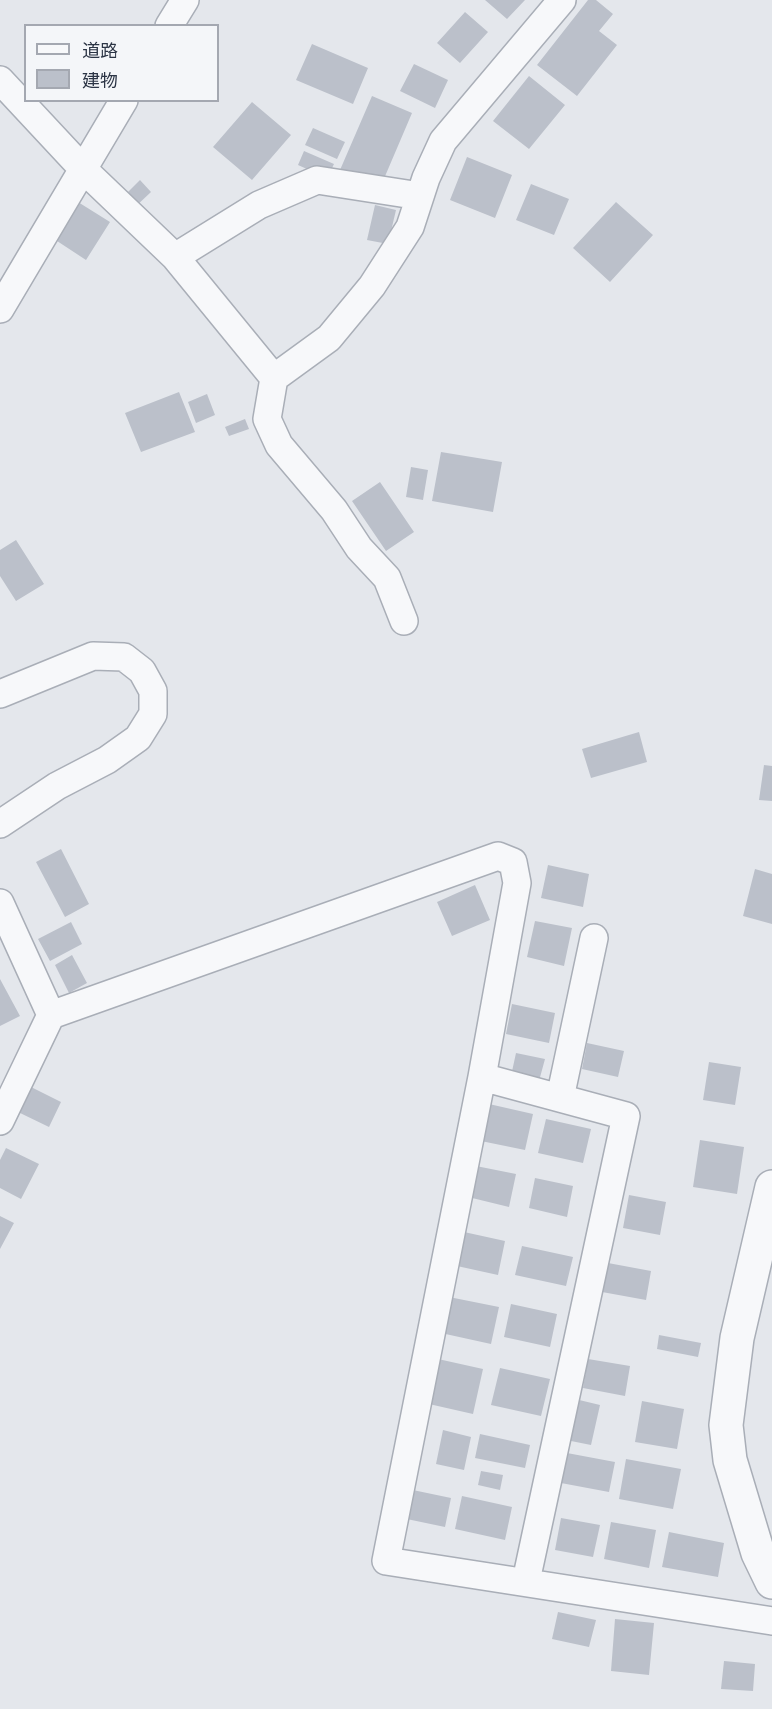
<!DOCTYPE html>
<html>
<head>
<meta charset="utf-8">
<style>
	body { margin:0 }
	#map { position:relative; width:772px; height:1709px; overflow:hidden; background:#e4e7ec; font-family:Montserrat,"Noto Sans JP",sans-serif }
	canvas { display:block }
	.legend { position:absolute; left:24px; top:24px; width:195px; height:78px; box-sizing:border-box; background:#f4f6f9; border:2px solid #a4a8b1; margin:0; padding:8px 10px; list-style:none; font-size:18px; color:#2b3445 }
	.legend li { display:flex; align-items:center; gap:12px; height:30px }
	.legend b { width:30px; border:2px solid #a4a8b1 }
</style>
</head>
<body>
<div id="map">
<canvas width="772" height="1709"></canvas>
<ul class="legend">
<li><b style="height:8px;background:#f7f8fa"></b>道路</li>
<li><b style="height:16px;background:#bbc0ca"></b>建物</li>
</ul>
</div>
<script>
const context = document.querySelector('canvas').getContext('2d');
context.lineJoin = 'round';
function fillPath(path, color) { context.fillStyle = color; context.fill(path, 'evenodd'); }
const shape = rows => new Path2D(rows.map(r => 'M' + r).join(''));
function stroke(path, color, width, dash) { context.strokeStyle = color; context.lineWidth = width; context.lineCap = dash ? 'butt' : 'round'; context.setLineDash(dash || []); context.stroke(path); }
fillPath(shape([
	[485,0,525,0,507,19],
	[588,0,596,0,613,14,599,31,617,45,577,96,537,65],
	[465,12,488,32,460,63,437,43],
	[312,44,368,68,353,104,296,80],
	[414,64,448,80,435,108,400,91],
	[529,76,565,105,529,149,493,121],
	[372,96,412,113,380,188,340,170],
	[252,102,291,135,252,180,213,147],
	[313,128,345,142,337,159,305,145],
	[304,151,334,164,327,178,298,165],
	[467,157,512,175,495,218,450,200],
	[140,180,151,192,134,208,123,197],
	[531,184,569,199,554,235,516,220],
	[78,202,110,222,86,260,54,239],
	[616,202,653,235,610,282,573,248],
	[375,205,396,210,388,244,367,240],
	[179,392,195,432,141,452,125,413],
	[207,394,215,415,196,423,188,402],
	[245,419,249,429,229,436,225,427],
	[441,452,502,462,493,512,432,501],
	[411,467,428,470,423,500,406,497],
	[380,482,414,532,386,551,352,501],
	[16,540,44,584,16,601,0,576,0,550],
	[639,732,647,762,591,778,582,749],
	[764,765,772,766,772,801,759,800],
	[61,849,89,904,65,917,36,862],
	[548,865,589,874,583,907,541,898],
	[755,869,772,874,772,924,743,916],
	[475,885,490,920,452,936,437,902],
	[535,921,572,928,564,966,527,957],
	[71,922,82,944,50,961,38,939],
	[72,955,87,983,69,993,55,965],
	[0,979,20,1016,0,1026],
	[512,1004,555,1013,549,1043,506,1034],
	[587,1043,624,1051,618,1077,582,1069],
	[516,1053,545,1059,539,1081,511,1076],
	[709,1062,741,1067,735,1105,703,1100],
	[31,1087,61,1102,49,1127,18,1112],
	[489,1104,533,1114,525,1150,481,1141],
	[546,1119,591,1129,583,1163,538,1153],
	[700,1140,744,1147,737,1194,693,1187],
	[6,1148,39,1164,21,1199,0,1188,0,1160],
	[471,1165,516,1174,509,1207,464,1196],
	[535,1178,573,1186,567,1217,529,1208],
	[629,1195,666,1202,660,1235,623,1228],
	[0,1216,14,1223,0,1249],
	[464,1232,505,1241,498,1275,457,1266],
	[522,1246,573,1257,566,1286,515,1275],
	[608,1263,651,1271,646,1300,602,1292],
	[449,1297,499,1307,491,1344,441,1333],
	[511,1304,557,1314,550,1347,504,1337],
	[659,1335,701,1343,698,1357,657,1349],
	[438,1359,483,1369,473,1414,429,1404],
	[588,1359,630,1366,625,1396,583,1388],
	[500,1368,550,1379,541,1416,491,1405],
	[575,1399,600,1405,591,1445,566,1440],
	[642,1401,684,1409,677,1449,635,1442],
	[443,1430,471,1437,464,1470,436,1464],
	[480,1434,530,1445,525,1468,475,1458],
	[567,1453,615,1462,609,1492,561,1483],
	[626,1459,681,1469,673,1509,619,1499],
	[481,1471,503,1475,500,1490,478,1485],
	[408,1489,451,1498,445,1527,402,1518],
	[462,1496,512,1507,505,1540,455,1529],
	[561,1518,600,1525,593,1557,555,1550],
	[611,1522,656,1530,649,1568,604,1559],
	[669,1532,724,1543,718,1577,662,1567],
	[558,1612,596,1620,589,1647,552,1639],
	[615,1619,654,1623,649,1675,611,1671],
	[724,1661,755,1664,753,1691,721,1689]
]), '#bbc0ca');
const minor = shape([
	[169,26,185,0],
	[0,80,83,169,175,257,274,378,329,338,372,286,410,227,426,178,443,141,562,0],
	[175,257,259,205,317,180,420,196],
	[0,309,124,100],
	[274,378,267,419,279,445,334,510,359,548,387,578,404,621],
	[0,694,93,656,124,657,142,671,153,691,153,714,138,738,107,760,57,786,0,824],
	[0,903,51,1015],
	[482,1077,626,1116,526,1581],
	[560,1098,594,938],
	[0,1121,51,1015,498,856,513,862,517,883,482,1077,386,1561,772,1621]
]);
const tertiary = shape([
	[772,1187,737,1338,726,1425,730,1460,758,1553,772,1582]
]);
stroke(minor, '#a9aeb7', 30);
stroke(tertiary, '#a9aeb7', 36);
stroke(minor, '#f7f8fa', 27);
stroke(tertiary, '#f7f8fa', 33);
</script>
</body>
</html>
